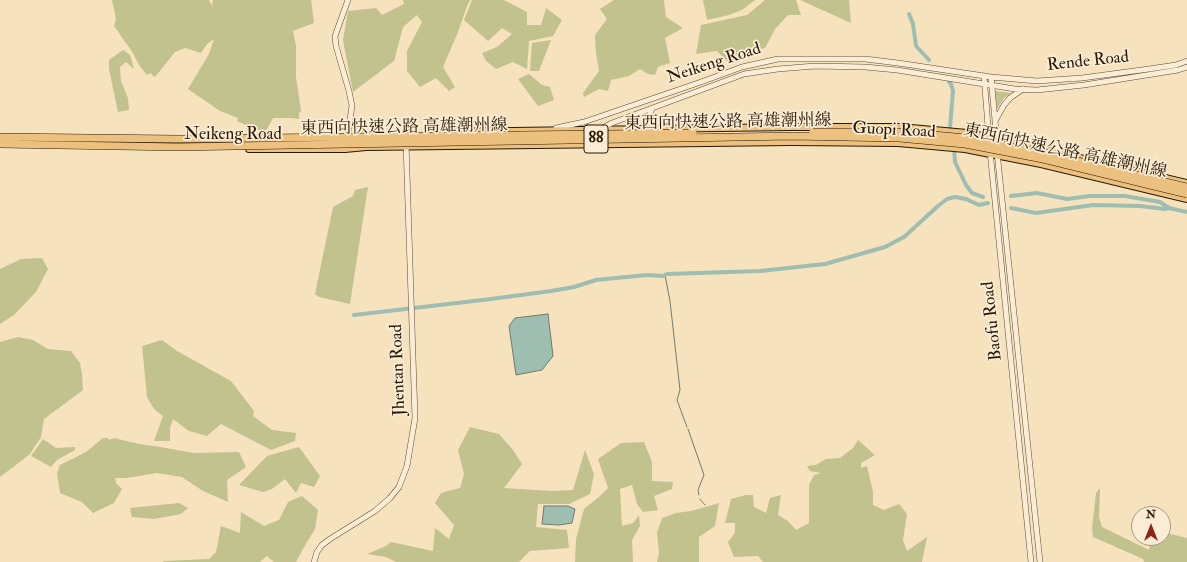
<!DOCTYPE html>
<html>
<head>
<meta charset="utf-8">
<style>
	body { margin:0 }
	#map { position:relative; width:1187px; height:562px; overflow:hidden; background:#f7e2be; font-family:"IM FELL Double Pica",serif }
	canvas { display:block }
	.north { position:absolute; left:1131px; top:506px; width:40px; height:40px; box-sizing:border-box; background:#faecd5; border:1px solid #a69882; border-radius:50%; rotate:0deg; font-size:11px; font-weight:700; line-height:16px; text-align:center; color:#281905 }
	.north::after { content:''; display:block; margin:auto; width:14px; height:18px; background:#8f2418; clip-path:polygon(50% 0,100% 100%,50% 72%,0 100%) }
</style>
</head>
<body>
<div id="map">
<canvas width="1187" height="562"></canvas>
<div class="north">N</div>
</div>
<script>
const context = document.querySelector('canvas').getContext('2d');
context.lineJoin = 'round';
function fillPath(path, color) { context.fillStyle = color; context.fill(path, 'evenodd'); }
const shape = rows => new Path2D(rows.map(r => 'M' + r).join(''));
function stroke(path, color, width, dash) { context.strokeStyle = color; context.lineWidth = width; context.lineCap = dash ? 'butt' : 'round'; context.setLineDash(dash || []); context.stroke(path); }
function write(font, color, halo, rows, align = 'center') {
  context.font = font + ' "IM FELL Double Pica","Noto Serif TC",serif'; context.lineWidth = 3.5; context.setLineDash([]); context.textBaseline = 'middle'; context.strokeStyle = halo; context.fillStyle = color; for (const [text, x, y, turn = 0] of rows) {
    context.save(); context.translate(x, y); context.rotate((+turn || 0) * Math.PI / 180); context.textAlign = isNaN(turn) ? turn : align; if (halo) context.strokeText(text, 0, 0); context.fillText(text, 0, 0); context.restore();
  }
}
fillPath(shape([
	[112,0,209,0,212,6,213,0,311,0,314,23,293,31,296,46,296,77,301,111,299,113,299,119,291,118,273,118,266,131,257,130,237,121,238,118,220,111,188,89,209,54,214,39,207,44,201,53,185,48,175,52,155,77,150,73,147,75,139,65,133,53,114,26,116,19],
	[403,0,470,0,467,6,458,32,443,67,455,87,449,91,436,78,420,87,407,71,407,51,422,22,417,15,403,27,394,61,353,92,343,40,348,11,376,8,382,15,404,4],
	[472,0,504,0,527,12,527,25,541,25,546,8,562,20,553,36,529,41,527,69,513,62,496,69,486,61,482,53,497,47,512,34,502,28,488,41,464,20],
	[614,0,664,0,666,17,683,28,665,38,670,63,658,67,655,75,648,74,640,69,629,76,611,80,608,91,599,89,584,97,583,93,599,71,596,53,595,35,607,19,600,9],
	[703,0,755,0,742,10,729,15,707,20],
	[765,0,796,0,801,15,788,15,775,29,765,48,757,50,752,57,728,62,717,51,696,54,701,25,747,15],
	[800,0,849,0,851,23],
	[551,40,539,71,530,71,532,43],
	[123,50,130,55,134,69,126,62,120,67,121,81,128,98,129,110,118,112,109,69,109,60],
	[529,74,542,85,550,87,554,100,538,106,518,79],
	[995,91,1011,93,1004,98,997,109],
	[368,187,350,304,319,297,315,294,333,207,353,196,355,190],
	[42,258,48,269,36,292,14,315,0,324,0,269,21,259],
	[18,337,33,340,48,349,71,351,80,363,82,374,83,390,44,419,41,437,30,454,0,477,0,342],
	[162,340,177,351,231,381,254,411,253,416,272,430,296,433,295,441,271,450,221,424,207,436,189,431,173,419,170,428,170,441,154,441,163,416,154,409,147,397,142,346],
	[470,427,499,434,513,450,522,464,504,488,552,491,573,490,585,450,594,474,590,494,569,504,538,504,536,527,567,530,569,548,530,551,519,562,396,562,386,557,367,554,386,546,391,542,433,551,435,528,449,539,454,525,435,503,441,493,460,488,464,474,458,450],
	[103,438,108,438,109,440,114,438,139,444,160,447,194,453,239,452,246,467,227,480,228,502,203,491,182,477,157,473,127,478,115,478,116,483,122,489,114,503,93,513,82,502,60,493,57,473,60,465,86,452],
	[43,439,56,448,75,447,75,450,57,460,51,467,31,456],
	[858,440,875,455,861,463,861,468,867,466,873,492,873,505,884,510,899,504,907,514,903,540,907,551,927,537,922,562,763,562,758,556,734,557,728,542,735,533,735,523,725,523,731,499,746,495,753,495,754,507,766,513,770,498,781,495,778,515,788,521,796,530,809,523,809,485,814,475,821,473,810,471,807,466,816,465,826,459,840,458,853,448],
	[644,442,652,462,652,481,673,482,672,489,654,496,658,510,643,512,637,504,632,485,620,489,622,526,633,523,639,515,640,526,632,540,633,562,575,562,576,539,584,509,600,496,608,488,598,459,621,443],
	[299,447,320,476,314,487,301,483,296,493,285,479,272,489,263,492,239,485,267,456],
	[1100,488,1099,517,1102,527,1149,550,1152,538,1163,538,1163,532,1187,538,1187,562,1144,562,1143,559,1093,537,1092,528,1096,493],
	[302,496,318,510,315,529,304,547,296,562,274,562,267,556,260,562,163,562,163,561,209,559,216,552,221,526,240,533,241,512,264,526,279,520,288,502],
	[179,503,188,508,181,514,154,519,132,517,130,508],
	[719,503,715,526,699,537,699,562,657,562,659,553,657,533,662,518,676,513,691,511]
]), '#c1c28e');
const water = shape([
	[548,314,553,356,542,370,516,375,509,326,515,318,548,314],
	[544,506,568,506,575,509,572,523,559,525,542,524,544,506]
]);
fillPath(water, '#9dbeb0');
stroke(water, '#6e7c6c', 1);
stroke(shape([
	[665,275,670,301,680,390,677,400,687,427],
	[688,429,704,475,698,490,699,495],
	[700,499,705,505]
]), '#6e7c6c', 1);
stroke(shape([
	[909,14,913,24,916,46,929,60],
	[949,82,951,84,953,91,950,128,951,132],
	[954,147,955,162,966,185,972,193,983,197],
	[1011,196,1037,193,1067,199,1090,196,1125,196,1160,202,1169,208],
	[1011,208,1036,213,1093,205,1140,206,1165,209,1169,208,1187,212],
	[354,315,491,299,551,291,574,287,596,280,647,275,663,276,667,274,760,271,825,264,885,247,904,237,938,206,947,199,955,197,966,199,979,205,988,203]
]), '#9dbeb0', 4);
const minor = shape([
	[984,76,989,139],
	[991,77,997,142],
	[995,121,1004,105,1010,98,1023,89],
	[556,128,584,122,701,82,742,67,778,59,865,59,898,63,991,77,1037,81,1082,78,1149,69,1176,65,1187,61],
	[650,129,647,125,647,120,652,109],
	[599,130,612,123,744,74,778,69,815,66,865,67,897,70,1015,89,1037,90,1084,85,1178,70,1187,67],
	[347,140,352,106,349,91,336,46,335,36,348,0],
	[990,151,1031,562],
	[997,152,1040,562],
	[314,562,317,552,322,545,330,539,375,511,390,498,399,487,407,466,415,418,406,143]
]);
const major = shape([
	[442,132,792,127,900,127,967,133,1003,140,1187,183],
	[249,149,345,149,366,147,792,142,898,143,965,149,1041,164,1187,199]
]);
stroke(minor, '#5c4b33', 6);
stroke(major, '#281905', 8);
stroke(minor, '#faecd5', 5);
stroke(major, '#ecc17f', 6);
const highwayBridge = shape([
	[813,132,900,132,966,138,1044,153,1187,187],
	[0,137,178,139,693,133],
	[0,144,178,147,792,136,899,138,965,144,1043,159,1187,194]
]);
stroke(highwayBridge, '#281905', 8, []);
stroke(highwayBridge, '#ecc17f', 7);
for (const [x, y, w] of [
	[596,139,24]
]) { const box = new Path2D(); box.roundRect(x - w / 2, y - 14, w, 28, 3); context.fillStyle = '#faecd5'; context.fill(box); stroke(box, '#281905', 1); }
write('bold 16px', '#281905', null, [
	["88",596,139]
]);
write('17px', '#281905', '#faecd5', [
	["Rende Road",1088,62,-6],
	["Neikeng Road",714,64,-18],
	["東西向快速公路 高雄潮州線",728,123,-1],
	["東西向快速公路 高雄潮州線",404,128,-1],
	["Guopi Road",894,131,3],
	["Neikeng Road",233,135],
	["東西向快速公路 高雄潮州線",1065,152,12],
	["Baofu Road",993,321,-96],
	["Jhentan Road",399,370,-92]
]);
</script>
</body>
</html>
